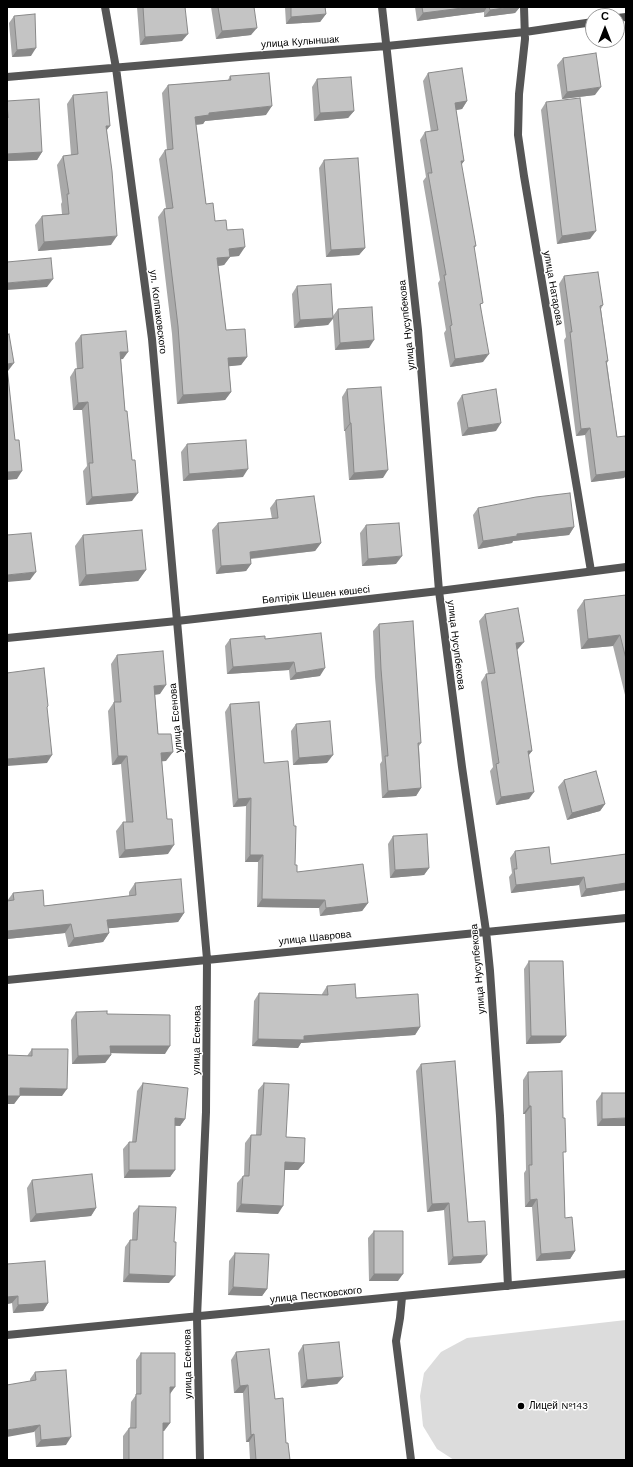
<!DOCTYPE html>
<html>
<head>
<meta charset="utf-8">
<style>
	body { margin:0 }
	#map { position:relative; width:633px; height:1467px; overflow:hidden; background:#fff; font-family:"Work Sans",sans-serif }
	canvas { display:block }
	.frame { position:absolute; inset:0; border:8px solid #000; pointer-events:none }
	.north { position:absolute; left:585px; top:8px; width:40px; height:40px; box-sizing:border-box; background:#fff; border:1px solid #999; border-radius:50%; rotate:0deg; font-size:11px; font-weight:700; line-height:16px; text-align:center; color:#000 }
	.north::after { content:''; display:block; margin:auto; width:14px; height:18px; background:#000; clip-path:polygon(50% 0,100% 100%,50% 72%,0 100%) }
</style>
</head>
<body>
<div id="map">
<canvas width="633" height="1467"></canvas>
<div class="frame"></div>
<div class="north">С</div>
</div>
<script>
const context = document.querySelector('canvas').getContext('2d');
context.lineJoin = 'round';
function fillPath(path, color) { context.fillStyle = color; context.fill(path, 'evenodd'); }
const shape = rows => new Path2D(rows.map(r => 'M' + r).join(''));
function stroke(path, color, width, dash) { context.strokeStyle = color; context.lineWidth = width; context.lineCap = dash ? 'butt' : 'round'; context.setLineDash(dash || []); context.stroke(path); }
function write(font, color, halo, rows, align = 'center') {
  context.font = font + ' "Work Sans",sans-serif'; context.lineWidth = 3; context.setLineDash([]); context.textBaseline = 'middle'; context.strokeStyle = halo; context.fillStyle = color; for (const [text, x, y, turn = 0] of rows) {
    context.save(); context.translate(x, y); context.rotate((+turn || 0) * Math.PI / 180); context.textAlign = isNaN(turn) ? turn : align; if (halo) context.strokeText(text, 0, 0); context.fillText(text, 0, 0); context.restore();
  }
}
fillPath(shape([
	[626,1320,626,1460,454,1460,437,1449,423,1426,420,1396,424,1373,441,1352,467,1338]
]), '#dcdcdc');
stroke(shape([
	[105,7,116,68,152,339,207,959,206,1112,197,1317,200,1460],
	[382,7,418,330,439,591,462,767,486,931,490,971,500,1116,508,1286],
	[524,7,525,39,519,94,518,135,524,176,591,571],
	[617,18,626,17],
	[7,77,251,56,387,46,525,32,593,22],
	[7,980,626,918],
	[402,1297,400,1318,396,1341,411,1460],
	[7,1335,626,1274]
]), '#555', 8);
stroke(shape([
	[7,638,177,621,439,591,626,567]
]), '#555', 8);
fillPath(shape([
	[137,7,185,7,182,41,140,45],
	[211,7,254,7,251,35,216,39],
	[285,7,325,7,326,14,320,22,286,24],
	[415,7,520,7,515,13,484,17,484,12,417,21],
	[14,16,31,56,12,57,9,23],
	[563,58,595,95,562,99,557,65],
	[428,73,467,101,462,109,456,110,464,161,461,165,476,246,474,248,481,306,483,362,450,367,444,333,446,330,438,283,440,280,423,181,426,177,420,140,425,132,431,132,423,81],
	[230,76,266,115,205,121,203,124,196,125,206,204,215,221,227,230,239,256,230,257,224,265,218,266,226,330,247,357,241,365,229,366,231,392,225,400,177,404,172,334,158,217,164,209,166,208,159,159,165,150,167,150,162,93,168,85,228,80],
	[317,79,354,111,348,118,314,121,312,87],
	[73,95,107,131,111,245,38,251,35,225,42,216,62,214,61,204,62,202,57,165,63,156,71,155,67,104],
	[7,101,42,152,37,160,7,161],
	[546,102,590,239,557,244,541,110],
	[324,160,365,248,359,255,326,257,319,168],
	[564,276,603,305,601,309,608,361,607,363,617,437,626,441,626,475,624,478,591,482,585,435,576,436,564,340,566,337,559,284],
	[297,286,333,316,338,309,369,348,335,350,333,319,328,325,294,328,292,294],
	[81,335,123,359,121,359,132,501,86,505,83,471,87,466,82,410,73,410,70,377,75,369,77,369,75,343],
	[347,389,383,478,349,480,345,431,344,431,342,397],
	[462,395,496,431,462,436,457,403],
	[187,444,243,477,183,481,181,452],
	[276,500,321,543,315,551,251,559,251,564,246,571,216,574,212,530,218,523,272,519,270,508],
	[478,508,574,527,569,535,513,541,512,543,478,549,473,515],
	[366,525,396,564,362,566,360,533],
	[83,535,146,570,138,581,79,586,75,546],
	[626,595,626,699,613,646,581,649,577,610,584,600],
	[485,614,518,649,517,650,532,751,529,755,529,799,496,805,490,771,493,767,481,682,486,674,488,674,479,621],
	[379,624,421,743,419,746,421,788,416,796,382,798,380,764,382,761,375,677,373,631],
	[230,639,265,639,320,676,290,680,289,670,227,674,225,646],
	[117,655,160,694,155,695,158,734,166,761,162,761,168,854,119,858,116,831,123,822,126,822,121,764,112,765,108,711,114,702,111,664],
	[230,704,264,763,297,872,368,903,362,911,320,916,319,908,257,907,258,862,245,862,246,806,233,807,225,712],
	[296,724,327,763,293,765,291,731],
	[564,780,605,804,600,811,567,820,558,787],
	[393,836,429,868,424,875,390,878,388,844],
	[515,851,551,864,626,854,626,890,581,897,579,885,511,893,509,877,512,873,510,858],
	[135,883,184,913,178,922,108,928,109,933,103,942,68,947,65,933,7,939,7,901,13,893,44,906,129,896,129,892],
	[529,961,566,1036,560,1043,526,1044,524,969],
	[327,986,356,998,420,1027,415,1035,301,1043,298,1048,252,1046,254,1001,259,993,322,995,322,994],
	[76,1012,107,1014,165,1054,111,1053,111,1055,105,1063,72,1064,71,1020],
	[32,1049,62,1096,20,1096,14,1104,7,1104,7,1055,27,1056],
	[421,1064,468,1222,481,1263,448,1265,444,1210,427,1212,416,1071],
	[528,1072,563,1156,565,1218,575,1251,570,1259,536,1261,532,1207,525,1207,524,1173,526,1170,525,1114,523,1114,523,1080],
	[143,1083,185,1119,180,1126,175,1126,175,1170,170,1177,124,1178,123,1149,129,1142,132,1142,137,1091],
	[264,1083,286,1137,304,1163,298,1170,285,1170,278,1214,236,1212,237,1183,243,1176,244,1176,245,1143,251,1135,256,1135,258,1090],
	[602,1093,626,1093,597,1126,596,1101],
	[32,1180,96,1208,91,1216,30,1222,27,1188],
	[139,1206,174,1242,169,1283,123,1282,125,1247,130,1240,132,1240,133,1213],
	[374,1231,398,1281,369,1281,368,1238],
	[235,1253,267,1289,262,1296,228,1295,229,1261],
	[7,1264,48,1303,43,1311,13,1313,12,1303,7,1304],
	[303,1345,343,1377,337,1384,301,1388,298,1353],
	[236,1352,275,1399,286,1443,290,1460,250,1460,249,1442,246,1442,243,1393,234,1393,231,1360],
	[141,1353,170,1394,170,1423,164,1431,163,1431,163,1460,123,1460,123,1436,129,1428,130,1428,131,1402,136,1395,136,1360],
	[35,1372,66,1445,36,1447,30,1379]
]), '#a9a9a9');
fillPath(shape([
	[470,7,487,7,484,12,417,21,423,13],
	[511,7,520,7,515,13,484,17,490,10],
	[530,7,539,7,530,8],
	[326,14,320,22,286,24,291,17],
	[257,28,251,35,216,39,222,31],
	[188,34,182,41,140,45,145,37],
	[36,48,31,56,12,57,17,50],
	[601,87,595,95,562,99,567,92],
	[467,101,462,109,450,111,455,103],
	[272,106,266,115,205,121,203,124,189,125,195,117,209,113],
	[354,111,348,118,314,121,320,113],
	[106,126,110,126,103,135],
	[42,152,37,160,7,161,7,154],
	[461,161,464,161,459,168],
	[596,231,590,239,557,244,562,236],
	[117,236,111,245,38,251,44,242],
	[245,247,239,256,223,257,229,249],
	[365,248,359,255,326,257,331,250],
	[230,257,224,265,211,267,217,258],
	[53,279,47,287,7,290,7,283],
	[333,318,328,325,294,328,300,320],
	[374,340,369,348,335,350,340,343],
	[120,352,128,352,123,359,115,360],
	[489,354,483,362,450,367,455,359],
	[247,357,241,365,222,367,228,358],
	[14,363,8,371,7,371,7,364],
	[231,392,225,400,177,404,183,395],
	[88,402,82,410,73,410,78,403],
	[350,423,351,423,345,431,344,431],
	[501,423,496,431,462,436,468,428],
	[590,428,585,435,576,436,581,429],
	[248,469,243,477,183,481,189,474],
	[388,470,383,478,349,480,354,473],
	[22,471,17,479,7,480,7,472],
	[626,471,626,475,624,478,591,482,596,475],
	[138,493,132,501,86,505,92,497],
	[574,527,569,535,513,541,512,543,478,549,483,541,517,534],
	[321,543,315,551,245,559,250,552],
	[402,556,396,564,362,566,368,559],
	[251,564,246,571,216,574,221,566],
	[146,570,138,581,79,586,86,575],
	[36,572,30,580,7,582,7,575],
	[620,635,613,646,581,649,588,639],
	[524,642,518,649,510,651,516,643],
	[294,662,289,670,227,674,233,667],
	[325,668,320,676,290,680,296,673],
	[166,685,160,694,148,695,154,686],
	[528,751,532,751,526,758],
	[173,752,166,761,155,762,161,753],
	[52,755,47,763,7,766,7,759],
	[333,755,327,763,293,765,299,758],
	[118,756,127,756,121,764,112,765],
	[421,788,416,796,382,798,388,791],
	[534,792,529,799,496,805,501,797],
	[251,798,246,806,233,807,238,799],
	[605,804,600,811,567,820,572,813],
	[174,845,168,854,119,858,125,850],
	[250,855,263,855,258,862,245,862],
	[429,868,424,875,390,878,395,870],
	[584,877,579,885,511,893,516,885],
	[626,883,626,890,581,897,586,889],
	[262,899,325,900,319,908,257,907],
	[368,903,362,911,320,916,326,908],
	[184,913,178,922,101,929,107,920],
	[71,924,65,933,7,939,7,931],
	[109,933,103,942,68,947,74,938],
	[420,1027,415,1035,301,1043,298,1048,252,1046,258,1039],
	[531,1036,566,1036,560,1043,526,1044],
	[110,1046,170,1046,165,1054,105,1053],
	[111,1055,105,1063,72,1064,78,1056],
	[20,1088,67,1089,62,1096,14,1095],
	[7,1096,20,1096,14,1104,7,1104],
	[529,1106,531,1106,525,1114,523,1114],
	[175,1118,185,1119,180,1126,169,1125],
	[626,1118,626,1126,597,1126,602,1119],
	[285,1162,304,1163,298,1170,280,1170],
	[129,1170,175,1170,170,1177,124,1178],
	[537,1199,532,1207,525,1207,530,1200],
	[449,1203,444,1210,427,1212,432,1204],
	[241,1204,283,1206,278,1214,236,1212],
	[96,1208,91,1216,30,1222,36,1214],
	[575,1251,570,1259,536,1261,541,1254],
	[487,1255,481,1263,448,1265,453,1257],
	[129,1274,175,1276,169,1283,123,1282],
	[374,1274,403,1274,398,1281,369,1281],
	[233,1287,267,1289,262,1296,228,1295],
	[18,1296,12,1303,7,1304,7,1297],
	[48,1303,43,1311,13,1313,18,1305],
	[343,1377,337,1384,301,1388,307,1380],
	[248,1385,243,1393,234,1393,240,1386],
	[170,1387,175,1387,170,1394],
	[163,1423,170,1423,164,1431,158,1430],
	[40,1425,34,1432,7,1437,7,1430],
	[254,1434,249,1442,246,1442,251,1435],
	[71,1437,66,1445,36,1447,41,1440]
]), '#898989');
const building = shape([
	[143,7,185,7,188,34,145,37,143,7],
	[218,7,254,7,257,28,222,31,218,7],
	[291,7,325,7,326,14,291,17,291,7],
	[422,7,470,7,423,13,422,7],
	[489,7,511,7,490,10,489,7],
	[35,14,36,48,17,50,14,16,35,14],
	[596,53,601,87,567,92,563,58,596,53],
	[462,68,467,101,455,103,464,161,461,161,476,246,474,246,483,303,480,304,489,354,455,359,450,326,452,325,444,275,446,275,428,173,432,173,425,132,438,130,428,73,462,68],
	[269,73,272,106,209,113,209,115,195,117,206,204,213,203,215,221,226,220,227,230,243,229,245,247,229,249,230,257,217,258,226,330,245,329,247,357,228,358,231,392,183,395,178,326,164,209,173,208,165,150,173,149,168,85,231,80,230,76,269,73],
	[351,77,354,111,320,113,317,79,351,77],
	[107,92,110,126,106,126,112,171,117,236,44,242,42,216,69,214,67,194,69,194,63,156,78,154,73,95,107,92],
	[580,98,596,231,562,236,546,102,580,98],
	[39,99,42,152,7,154,7,118,8,118,7,101,39,99],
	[358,158,365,248,331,250,324,160,358,158],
	[51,258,53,279,7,283,7,262,51,258],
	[598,272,603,305,600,306,608,361,606,361,617,437,625,436,626,441,626,471,596,475,590,428,581,429,570,332,572,332,564,276,598,272],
	[331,284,333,318,300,320,297,286,331,284],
	[372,307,374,340,340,343,338,309,372,307],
	[126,331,128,352,120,352,125,411,127,411,132,460,135,460,138,493,92,497,89,463,93,463,88,402,78,403,75,369,83,368,81,335,126,331],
	[9,334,14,363,7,364,7,335,9,334],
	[7,367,15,440,19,440,22,471,7,472,7,367],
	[381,387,388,470,354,473,351,423,350,423,347,389,381,387],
	[496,389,501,423,468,428,462,395,496,389],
	[246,440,248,469,189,474,187,444,246,440],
	[570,493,574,527,517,534,517,536,483,541,478,508,536,497,570,493],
	[314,496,321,543,250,552,251,564,221,566,218,523,278,518,276,500,314,496],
	[399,523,402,556,368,559,366,525,399,523],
	[142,530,146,570,86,575,83,535,142,530],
	[31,533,36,572,7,575,7,535,31,533],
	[626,595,626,659,620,635,588,639,584,600,626,595],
	[518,608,524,642,516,643,532,751,528,751,534,792,501,797,496,764,499,763,486,674,495,673,485,614,518,608],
	[413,621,421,743,418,743,421,788,388,791,385,756,388,756,381,669,379,624,413,621],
	[321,633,325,668,296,673,294,662,233,667,230,639,265,636,265,639,321,633],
	[163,651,166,685,154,686,158,734,171,734,173,752,161,753,167,819,172,819,174,845,125,850,123,822,133,822,127,756,118,756,114,702,121,702,117,655,163,651],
	[44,668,48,706,47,707,52,755,7,759,7,673,44,668],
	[259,702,264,763,288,761,294,826,296,826,295,865,297,865,297,872,363,864,368,903,326,908,325,900,262,899,263,855,250,855,251,798,238,799,230,704,259,702],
	[330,721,333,755,299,758,296,724,330,721],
	[596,771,605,804,572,813,564,780,596,771],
	[427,834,429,868,395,870,393,836,427,834],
	[549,847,551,864,626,854,626,883,586,889,584,877,516,885,514,869,517,869,515,851,549,847],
	[181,879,184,913,107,920,109,933,74,938,71,924,7,931,7,901,14,900,13,893,43,890,44,906,136,895,135,883,181,879],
	[529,961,563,961,566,1036,531,1036,529,961],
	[355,984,356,998,418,994,420,1027,304,1036,304,1040,258,1039,259,993,328,995,327,986,355,984],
	[107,1011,107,1014,170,1015,170,1046,110,1046,111,1055,78,1056,76,1012,107,1011],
	[32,1049,68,1049,67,1089,20,1088,20,1096,7,1096,7,1055,32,1056,32,1049],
	[455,1061,468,1222,485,1221,487,1255,453,1257,449,1203,432,1204,421,1064,455,1061],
	[562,1071,563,1118,565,1118,566,1152,563,1152,565,1218,572,1217,575,1251,541,1254,537,1199,530,1200,529,1165,532,1165,531,1106,529,1106,528,1072,562,1071],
	[143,1083,188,1088,185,1119,175,1118,175,1170,129,1170,129,1142,136,1142,143,1083],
	[264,1083,289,1084,286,1137,305,1138,304,1163,285,1162,283,1206,241,1204,243,1176,249,1176,251,1135,261,1135,264,1083],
	[602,1093,626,1093,626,1118,602,1119,602,1093],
	[92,1174,96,1208,36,1214,32,1180,92,1174],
	[139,1206,176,1207,174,1242,176,1242,175,1276,129,1274,130,1240,137,1240,139,1206],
	[374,1231,403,1231,403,1274,374,1274,374,1231],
	[235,1253,269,1254,267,1289,233,1287,235,1253],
	[45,1261,48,1303,18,1305,18,1296,7,1297,7,1264,45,1261],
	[339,1342,343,1377,307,1380,303,1345,339,1342],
	[269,1349,275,1399,283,1398,286,1443,288,1443,290,1460,256,1460,254,1434,251,1435,248,1385,240,1386,236,1352,269,1349],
	[141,1353,175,1353,175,1387,170,1387,170,1423,163,1423,163,1460,129,1460,129,1428,136,1428,136,1394,141,1394,141,1353],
	[66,1370,71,1437,41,1440,40,1425,7,1430,7,1385,36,1380,35,1372,66,1370]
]);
fillPath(building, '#c4c4c4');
stroke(building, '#898989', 1);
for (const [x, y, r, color] of [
	[521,1406,4,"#000"]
]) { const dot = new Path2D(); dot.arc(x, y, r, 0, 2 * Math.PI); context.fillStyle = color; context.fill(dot); stroke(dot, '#fff', 1.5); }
write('10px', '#000', '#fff', [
	["улица Кулыншак",300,42,-4],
	["улица Натарова",553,288,80],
	["ул. Kолпаковского",158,312,83],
	["улица Нусупбекова",407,325,-96],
	["Бөлтірік Шешен көшесі",316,595,-6],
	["улица Нусупбекова",456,645,83],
	["улица Есенова",176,718,-95],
	["улица Шаврова",315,938,-6],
	["улица Нусупбекова",478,969,-95],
	["улица Есенова",197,1040,-89],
	["улица Пестковского",316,1295,-6],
	["улица Есенова",188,1364,-91]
]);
write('10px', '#000', '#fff', [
	["Лицей №143",529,1406]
], 'left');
</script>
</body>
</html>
